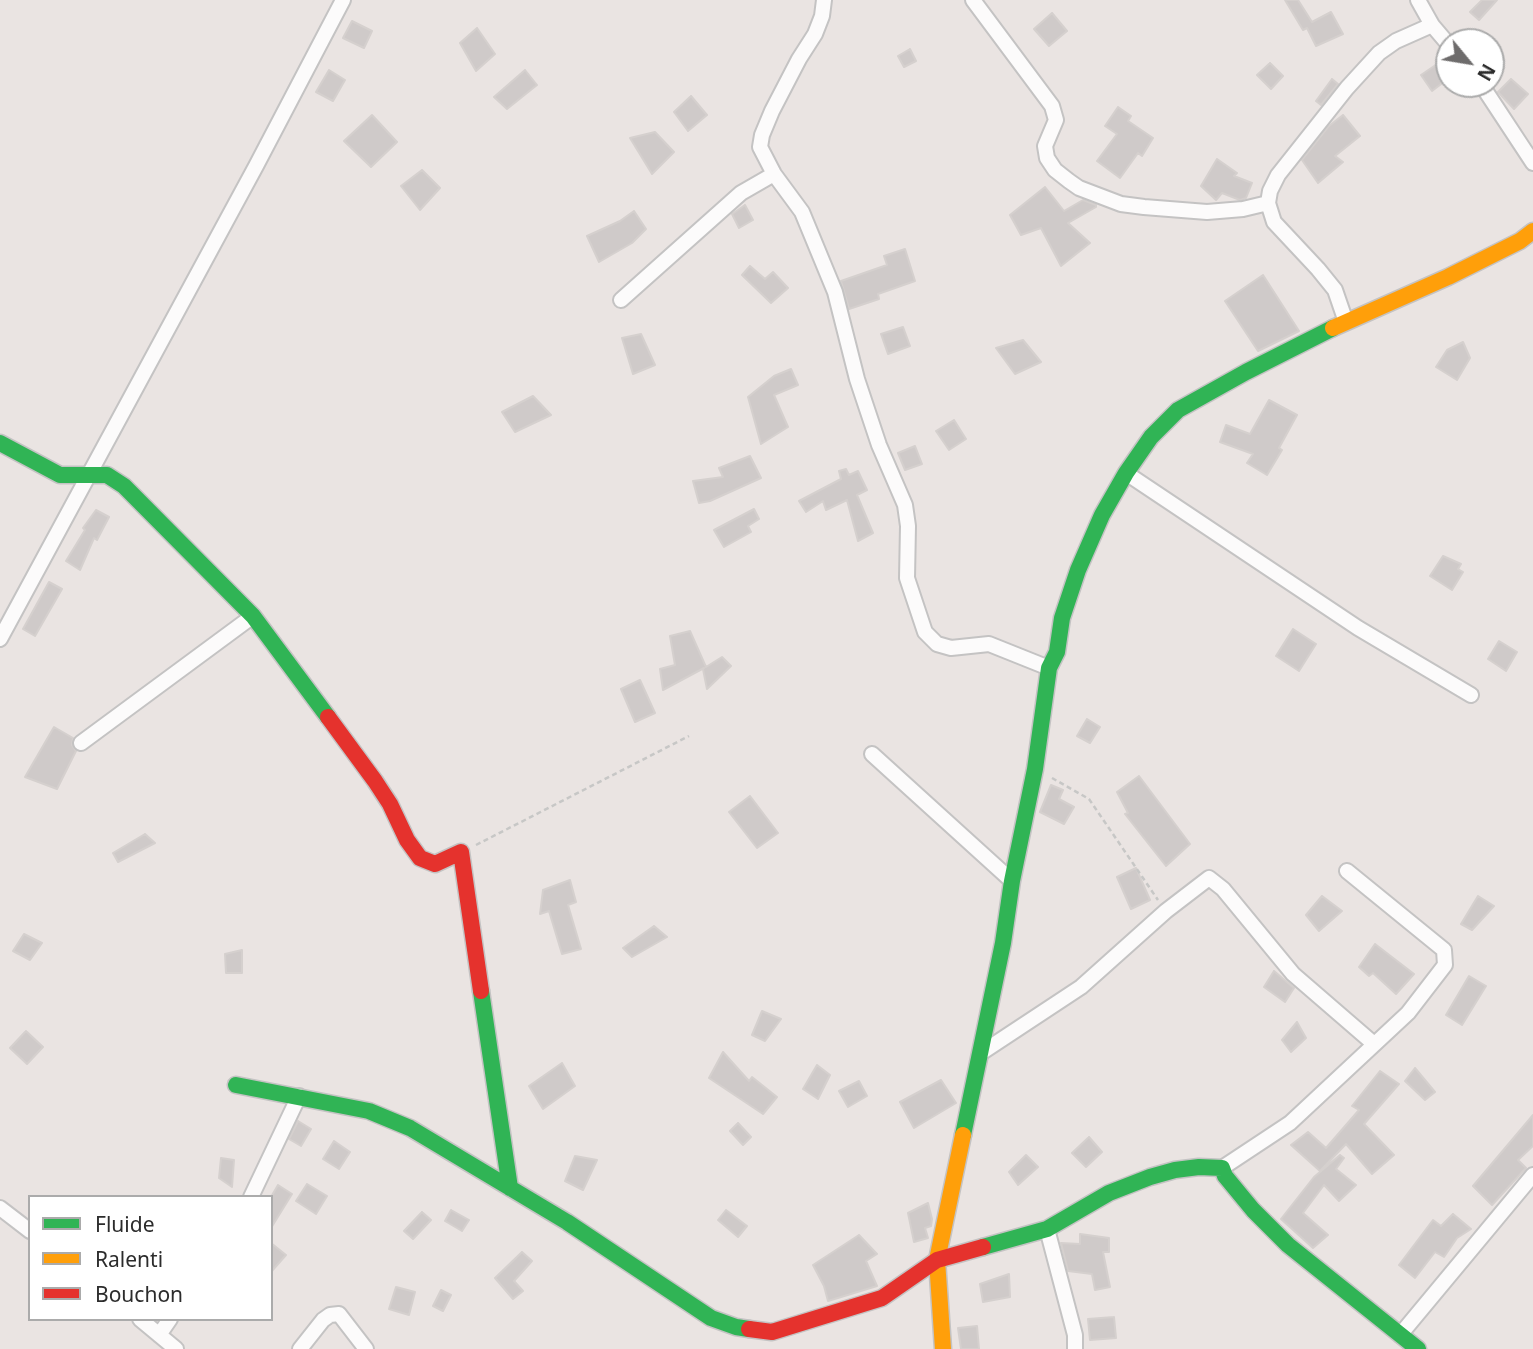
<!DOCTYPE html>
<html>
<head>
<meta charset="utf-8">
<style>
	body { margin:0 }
	#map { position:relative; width:1533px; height:1349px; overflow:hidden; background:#eae4e2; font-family:"Noto Sans",sans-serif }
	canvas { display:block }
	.legend { position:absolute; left:28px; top:1195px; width:245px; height:126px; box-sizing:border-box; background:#fff; border:2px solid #ababab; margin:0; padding:9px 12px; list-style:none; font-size:21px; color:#2c2c2c }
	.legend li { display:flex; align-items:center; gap:14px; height:35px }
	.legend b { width:35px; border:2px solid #ababab }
	.north { position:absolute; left:1435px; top:28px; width:70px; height:70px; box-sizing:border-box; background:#fff; border:2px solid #ababab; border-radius:50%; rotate:120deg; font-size:19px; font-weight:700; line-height:28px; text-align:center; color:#2c2c2c }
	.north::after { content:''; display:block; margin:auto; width:24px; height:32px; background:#6e6c6c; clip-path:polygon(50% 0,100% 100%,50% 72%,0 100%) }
</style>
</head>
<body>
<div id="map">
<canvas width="1533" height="1349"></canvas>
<ul class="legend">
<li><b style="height:9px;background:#30b455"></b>Fluide</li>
<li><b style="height:9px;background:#ff9f0a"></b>Ralenti</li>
<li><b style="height:9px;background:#e5322d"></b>Bouchon</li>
</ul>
<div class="north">N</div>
</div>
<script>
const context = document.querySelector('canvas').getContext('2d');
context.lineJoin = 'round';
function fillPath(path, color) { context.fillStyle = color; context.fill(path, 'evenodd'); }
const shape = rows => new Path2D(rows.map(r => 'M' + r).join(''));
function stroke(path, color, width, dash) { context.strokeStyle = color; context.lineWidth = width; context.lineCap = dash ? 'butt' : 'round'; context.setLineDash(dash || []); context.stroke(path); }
const building = shape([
	[1285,0,1298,0,1312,22,1331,12,1343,34,1316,46,1307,28,1303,30,1285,0],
	[1482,0,1497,0,1479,20,1470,12,1482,0],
	[1052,13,1067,31,1049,46,1034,29,1052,13],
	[352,21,372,31,364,48,343,38,352,21],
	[477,28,495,54,476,71,460,43,477,28],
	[910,49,916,61,904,67,898,56,910,49],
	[1443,60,1449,69,1449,78,1432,91,1421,75,1443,60],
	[1270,63,1283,76,1271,89,1257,75,1270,63],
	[329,70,345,80,333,101,316,92,329,70],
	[525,70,537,85,507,109,494,97,525,70],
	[1332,79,1338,84,1321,105,1316,101,1332,79],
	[1511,79,1528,94,1514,109,1498,92,1511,79],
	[691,96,707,115,688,131,674,112,691,96],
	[1118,107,1131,116,1128,121,1153,138,1142,156,1138,153,1120,178,1097,161,1117,134,1105,126,1118,107],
	[372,115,397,142,371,167,344,141,372,115],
	[1343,115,1360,136,1335,156,1343,162,1318,183,1302,160,1329,126,1343,115],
	[655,132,674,152,652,174,630,138,655,132],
	[1217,159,1237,173,1234,176,1252,183,1246,198,1240,200,1222,193,1216,200,1201,186,1217,159],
	[422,170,440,188,420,210,401,186,422,170],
	[1045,187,1064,211,1083,200,1096,205,1096,207,1068,223,1090,243,1061,266,1041,228,1021,235,1010,215,1045,187],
	[745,205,753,220,739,228,732,214,745,205],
	[634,211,646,229,632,243,599,262,587,236,620,221,634,211],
	[905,249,915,281,878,294,879,299,849,309,841,281,887,265,884,256,905,249],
	[750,266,765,279,773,272,788,288,771,303,742,275,750,266],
	[1263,275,1299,331,1258,351,1225,301,1263,275],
	[903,327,910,346,888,354,881,334,903,327],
	[641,334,655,365,633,374,622,338,641,334],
	[1023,340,1041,362,1015,374,996,348,1023,340],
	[1463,342,1470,358,1457,380,1436,367,1447,350,1463,342],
	[791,369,798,385,774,395,788,427,761,444,748,397,774,376,791,369],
	[533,396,551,415,515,432,502,412,533,396],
	[1269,400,1297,415,1279,448,1282,450,1267,475,1247,463,1253,454,1220,442,1226,425,1250,434,1269,400],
	[954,420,966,439,949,450,936,431,954,420],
	[915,446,922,464,905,470,898,453,915,446],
	[750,456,761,478,710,501,699,503,693,481,723,477,719,468,750,456],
	[846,469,849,475,858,471,867,490,857,495,873,533,858,541,847,500,826,510,823,501,806,512,799,501,841,479,839,471,846,469],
	[754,509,759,519,748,526,751,532,724,547,714,530,754,509],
	[96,510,109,517,97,540,94,538,80,570,66,561,85,530,83,528,96,510],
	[1443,556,1461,564,1458,569,1463,572,1452,590,1430,576,1443,556],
	[49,582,62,589,35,636,23,629,49,582],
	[1293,629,1316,644,1299,671,1276,656,1293,629],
	[690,631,706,667,722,657,731,666,707,689,703,669,704,668,663,690,660,669,675,665,670,636,690,631],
	[1499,641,1517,652,1506,671,1488,659,1499,641],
	[640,680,655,713,635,722,621,689,640,680],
	[1087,719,1100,727,1090,743,1077,736,1087,719],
	[54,727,73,738,72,745,76,751,57,789,25,777,54,727],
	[1139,776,1190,844,1166,866,1125,814,1128,813,1117,792,1139,776],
	[1051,785,1063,790,1059,799,1074,807,1064,824,1040,812,1051,785],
	[750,796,778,833,757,848,729,812,750,796],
	[145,834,155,843,118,862,113,853,145,834],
	[1136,868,1150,900,1131,909,1117,877,1136,868],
	[570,880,576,902,568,905,581,949,562,954,549,911,540,914,543,890,570,880],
	[1322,896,1342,911,1319,931,1306,915,1322,896],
	[1478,896,1494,906,1472,930,1461,924,1478,896],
	[654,926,667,937,632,957,623,948,654,926],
	[24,934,42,943,30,960,13,951,24,934],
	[1375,944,1414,974,1396,994,1373,973,1369,976,1359,967,1375,944],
	[242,950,242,973,226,973,225,954,242,950],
	[1274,971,1294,988,1285,1002,1264,987,1274,971],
	[1469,976,1486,986,1462,1025,1446,1015,1469,976],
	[762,1011,781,1019,765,1041,752,1035,762,1011],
	[1297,1022,1306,1038,1291,1052,1282,1040,1297,1022],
	[26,1031,43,1047,27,1064,10,1048,26,1031],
	[723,1052,749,1081,752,1077,777,1097,763,1114,709,1078,723,1052],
	[562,1063,575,1086,543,1109,529,1086,562,1063],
	[817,1065,830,1075,818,1099,803,1089,817,1065],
	[1415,1068,1435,1092,1425,1100,1405,1081,1415,1068],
	[1380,1071,1399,1084,1364,1124,1394,1155,1372,1174,1346,1144,1320,1171,1291,1145,1308,1132,1326,1148,1359,1110,1352,1106,1380,1071],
	[941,1080,956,1103,914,1128,900,1102,941,1080],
	[859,1081,867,1096,848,1107,839,1091,859,1081],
	[1533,1115,1533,1146,1518,1160,1526,1168,1492,1205,1473,1186,1533,1115],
	[298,1121,311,1129,301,1146,289,1139,298,1121],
	[738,1123,751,1137,743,1145,730,1131,738,1123],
	[1089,1137,1102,1152,1086,1167,1072,1153,1089,1137],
	[334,1141,350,1152,339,1169,323,1159,334,1141],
	[1026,1155,1038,1167,1018,1185,1009,1172,1026,1155],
	[1340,1155,1344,1158,1336,1169,1356,1185,1339,1201,1324,1185,1303,1213,1328,1235,1313,1248,1281,1219,1314,1177,1340,1155],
	[575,1156,597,1160,583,1190,565,1181,575,1156],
	[221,1158,234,1160,232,1187,219,1178,221,1158],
	[307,1184,327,1196,316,1214,296,1201,307,1184],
	[278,1185,292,1194,271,1228,271,1197,278,1185],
	[928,1203,932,1219,931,1226,925,1228,928,1238,914,1242,908,1213,928,1203],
	[451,1210,469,1220,462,1231,445,1221,451,1210],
	[726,1210,747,1226,738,1237,718,1220,726,1210],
	[422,1212,431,1220,413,1239,404,1231,422,1212],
	[1453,1214,1471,1229,1457,1238,1444,1257,1435,1252,1415,1278,1399,1265,1433,1220,1441,1226,1453,1214],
	[1080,1234,1109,1238,1109,1252,1103,1252,1110,1287,1095,1290,1092,1274,1068,1271,1061,1243,1080,1244,1080,1234],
	[859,1235,877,1254,866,1261,877,1286,828,1301,824,1286,813,1265,859,1235],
	[271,1243,286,1255,271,1272,271,1243],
	[522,1252,532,1261,514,1281,523,1291,513,1299,495,1278,522,1252],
	[1009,1274,1010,1297,983,1302,980,1284,1009,1274],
	[396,1287,415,1292,409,1315,389,1309,396,1287],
	[441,1290,451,1295,443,1311,433,1306,441,1290],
	[1114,1317,1116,1338,1090,1340,1088,1319,1114,1317],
	[977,1326,979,1349,961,1349,958,1328,977,1326]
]);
fillPath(building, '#cfcac9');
stroke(building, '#d5d0ce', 2);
const street = shape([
	[824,0,822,16,815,34,799,59,772,111,762,135,760,147,774,174,802,212,835,292,857,379,879,445,905,505,908,526,907,578,925,632,937,644,951,648,989,644,1049,668],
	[973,0,1052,106,1056,120,1045,146,1047,158,1055,170,1069,181,1079,188,1121,204,1144,207,1207,212,1243,209,1268,203],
	[1418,0,1432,25,1449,45],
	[1481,84,1533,163],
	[621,300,741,193,774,174],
	[1346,322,1335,290,1318,269,1274,222,1268,203,1270,191,1278,175,1347,88,1379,53,1396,41,1432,25],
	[1126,473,1358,628,1471,695],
	[0,639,256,166,343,0],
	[81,743,253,616],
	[872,754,1012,881],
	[981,1053,1081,987,1166,911,1209,878,1223,889,1293,974,1374,1044],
	[1222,1168,1290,1123,1408,1013,1445,965,1444,950,1347,871],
	[251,1197,299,1096],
	[0,1208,30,1231],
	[1047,1229,1075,1335,1075,1349],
	[140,1319,176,1349],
	[159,1335,170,1319],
	[1400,1335,1533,1175],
	[300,1349,323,1320,330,1315,339,1314,366,1349]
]);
const fast = shape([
	[0,443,60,475,107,475,124,486,253,616,328,717],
	[481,991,510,1188],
	[236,1085,369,1111,410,1128,567,1222,711,1318,736,1327,749,1329],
	[963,1135,1003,943,1012,881,1035,769,1049,668,1057,652,1062,618,1078,570,1102,515,1126,473,1151,437,1178,410,1246,372,1333,328],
	[983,1247,1047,1229,1109,1193,1150,1177,1175,1170,1199,1167,1222,1168,1225,1176,1253,1210,1288,1245,1418,1349]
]);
const slow = shape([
	[1333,328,1448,277,1520,241,1533,231],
	[943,1349,937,1260,963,1135]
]);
const jam = shape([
	[328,717,375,781,390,804,407,840,420,858,435,864,461,852,481,991],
	[749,1329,772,1332,882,1298,937,1260,983,1247]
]);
stroke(street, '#c4c3c3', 18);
stroke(fast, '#c4c3c3', 19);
stroke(slow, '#c4c3c3', 19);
stroke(jam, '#c4c3c3', 19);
stroke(shape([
	[1052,778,1089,799,1158,900],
	[476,845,689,736]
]), '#c7c7c6', 2.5, [5, 3.5]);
stroke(street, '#fcfbfb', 14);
stroke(fast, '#30b455', 16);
stroke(slow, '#ff9f0a', 16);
stroke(jam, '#e5322d', 16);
</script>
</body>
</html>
